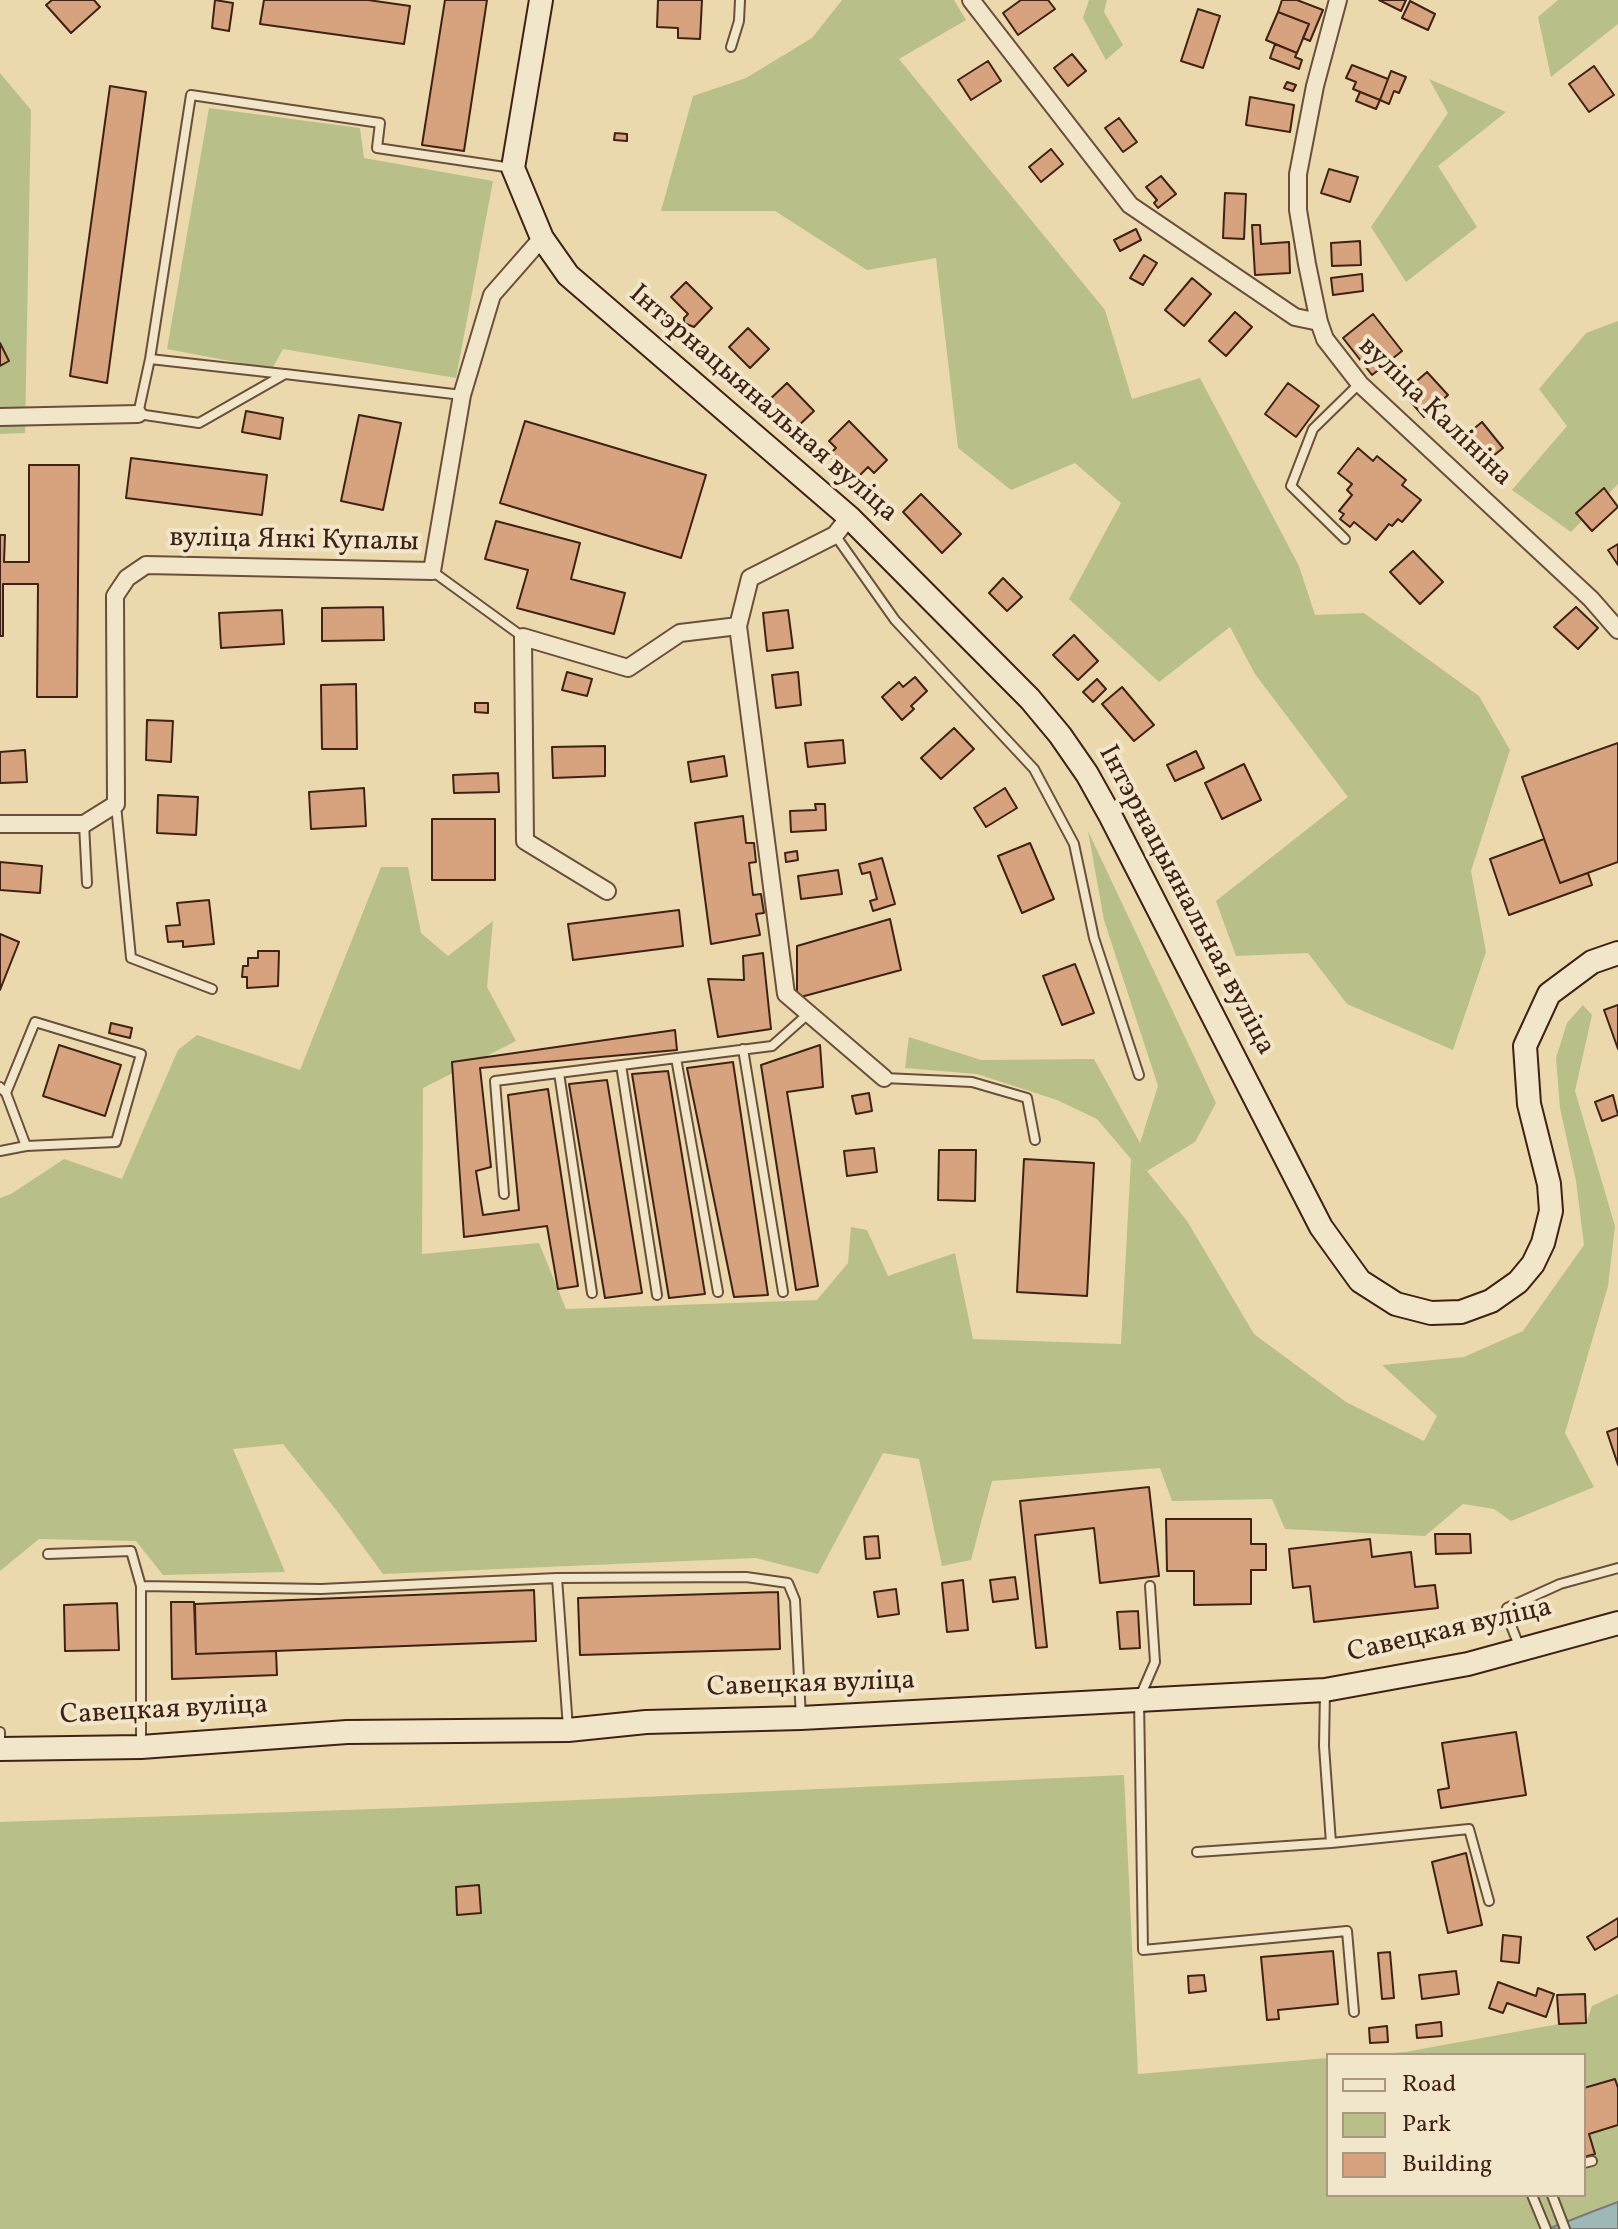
<!DOCTYPE html>
<html>
<head>
<meta charset="utf-8">
<style>
	body { margin:0 }
	#map { position:relative; width:1618px; height:2229px; overflow:hidden; background:#ebd9ad; font-family:Vollkorn,serif }
	canvas { display:block }
	.legend { position:absolute; left:1326px; top:2053px; width:260px; height:144px; box-sizing:border-box; background:#f2e6ca; border:2px solid #ab9782; margin:0; padding:10px 14px; list-style:none; font-size:24px; color:#402115 }
	.legend li { display:flex; align-items:center; gap:16px; height:40px }
	.legend b { width:40px; border:2px solid #ab9782 }
</style>
</head>
<body>
<div id="map">
<canvas width="1618" height="2229"></canvas>
<ul class="legend">
<li><b style="height:10px;background:#f2e6ca"></b>Road</li>
<li><b style="height:22px;background:#b8bf89"></b>Park</li>
<li><b style="height:22px;background:#d6a37e"></b>Building</li>
</ul>
</div>
<script>
const context = document.querySelector('canvas').getContext('2d');
context.lineJoin = 'round';
function fillPath(path, color) { context.fillStyle = color; context.fill(path, 'evenodd'); }
const shape = rows => new Path2D(rows.map(r => 'M' + r).join(''));
function stroke(path, color, width, dash) { context.strokeStyle = color; context.lineWidth = width; context.lineCap = dash ? 'butt' : 'round'; context.setLineDash(dash || []); context.stroke(path); }
function write(font, color, halo, rows, align = 'center') {
  context.font = font + ' Vollkorn,serif'; context.lineWidth = 8; context.setLineDash([]); context.textBaseline = 'middle'; context.strokeStyle = halo; context.fillStyle = color; for (const [text, x, y, turn = 0] of rows) {
    context.save(); context.translate(x, y); context.rotate((+turn || 0) * Math.PI / 180); context.textAlign = isNaN(turn) ? turn : align; if (halo) context.strokeText(text, 0, 0); context.fillText(text, 0, 0); context.restore();
  }
}
fillPath(shape([
	[842,0,954,0,966,20,899,59,1105,310,1132,399,1200,378,1299,566,1315,615,1364,613,1479,696,1510,750,1471,871,1486,952,1453,1050,1347,1004,1308,953,1236,956,1216,901,1348,797,1255,674,1230,627,1159,682,1069,599,1121,503,1075,463,1011,490,958,448,936,258,867,270,775,211,661,211,693,96,746,78,812,38],
	[1089,0,1107,0,1104,12,1123,45,1106,60,1083,18],
	[1558,0,1618,0,1618,24,1551,77,1538,17],
	[0,73,31,110,25,433,0,434],
	[1429,79,1506,112,1438,166,1477,227,1406,282,1371,227,1448,113],
	[209,108,360,128,364,158,493,181,456,378,283,349,272,369,167,349],
	[1618,321,1618,484,1571,532,1512,490,1567,426,1539,389,1586,333],
	[1088,831,1216,1103,1195,1142,1147,1171,1187,1221,1254,1334,1346,1402,1424,1441,1437,1416,1382,1365,1464,1357,1523,1331,1584,1245,1576,1181,1560,1108,1556,1058,1567,1023,1583,1005,1592,1015,1575,1091,1615,1226,1608,1286,1565,1433,1594,1487,1511,1521,1494,1509,1463,1504,1425,1536,1285,1529,1272,1499,1172,1501,1160,1468,992,1481,971,1560,942,1566,919,1459,883,1453,818,1574,756,1558,383,1574,337,1511,283,1444,233,1449,285,1572,163,1575,136,1541,39,1539,0,1571,0,1198,11,1194,64,1159,122,1179,178,1050,197,1035,300,1070,381,867,408,867,421,933,448,956,493,921,487,987,516,1041,423,1088,422,1254,539,1243,566,1309,817,1300,848,1263,851,1227,867,1230,888,1276,955,1253,973,1339,1121,1344,1131,1159,1097,1119,1057,1100,977,1074,905,1068,909,1037,981,1060,1094,1059,1140,1143,1158,1086,1104,920],
	[1124,1775,1138,2074,1328,2058,1328,2195,1584,2195,1584,2055,1367,2055,1405,2052,1559,2024,1586,2023,1592,2006,1618,1994,1618,2202,1548,2229,0,2229,0,1822,402,1808]
]), '#b8bf89');
const water = shape([
	[1618,2202,1618,2229,1548,2229,1594,2211,1618,2202]
]);
fillPath(water, '#9eb7b7');
stroke(water, '#787b76', 2);
const building = shape([
	[52,0,94,0,100,7,71,33,46,5,52,0],
	[215,0,233,3,229,31,212,28,215,0],
	[264,0,368,0,410,6,404,44,260,24,264,0],
	[445,0,487,0,464,151,422,145,445,0],
	[658,0,702,0,700,39,678,38,678,28,657,27,658,0],
	[1021,0,1048,0,1055,9,1018,35,1003,13,1021,0],
	[1282,0,1297,0,1323,10,1310,41,1303,38,1309,24,1278,12,1282,0],
	[1379,0,1406,0,1401,11,1379,0],
	[1410,1,1435,14,1428,30,1402,18,1410,1],
	[1198,9,1220,16,1203,68,1181,61,1198,9],
	[1278,12,1309,24,1297,53,1266,40,1278,12],
	[1275,44,1297,53,1295,57,1302,60,1299,69,1270,58,1275,44],
	[1072,54,1086,71,1068,86,1054,68,1072,54],
	[988,61,1001,81,971,100,958,80,988,61],
	[1352,65,1388,79,1380,100,1353,89,1356,82,1346,78,1352,65],
	[1594,66,1614,95,1589,112,1569,84,1594,66],
	[1391,71,1406,77,1399,93,1394,91,1389,104,1380,100,1391,71],
	[1287,82,1296,85,1293,91,1284,88,1287,82],
	[110,86,146,92,107,383,70,376,110,86],
	[1360,92,1380,100,1376,109,1356,101,1360,92],
	[1250,97,1294,105,1290,132,1246,125,1250,97],
	[1119,118,1137,142,1123,152,1105,128,1119,118],
	[615,133,627,134,627,141,614,140,615,133],
	[1051,149,1063,164,1041,182,1029,167,1051,149],
	[1329,169,1358,177,1350,202,1321,193,1329,169],
	[1161,176,1176,194,1158,208,1154,203,1157,200,1146,187,1161,176],
	[1225,193,1246,194,1244,239,1223,238,1225,193],
	[1252,225,1260,225,1261,244,1289,242,1290,273,1255,275,1252,225],
	[1136,229,1141,240,1120,251,1114,240,1136,229],
	[1360,241,1361,265,1332,266,1331,243,1360,241],
	[1144,255,1157,263,1143,285,1130,278,1144,255],
	[1362,274,1363,291,1333,295,1331,278,1362,274],
	[1192,278,1211,294,1184,326,1165,310,1192,278],
	[686,282,712,308,694,327,684,323,684,318,688,314,671,297,686,282],
	[1235,312,1252,327,1226,356,1209,341,1235,312],
	[1373,314,1402,351,1372,375,1343,338,1373,314],
	[748,328,769,349,750,368,729,347,748,328],
	[0,343,9,361,0,366,0,343],
	[1427,372,1448,395,1424,417,1403,393,1427,372],
	[787,383,814,411,795,429,768,401,787,383],
	[1288,383,1319,406,1296,437,1265,414,1288,383],
	[246,411,283,418,280,439,242,432,246,411],
	[359,415,401,423,383,510,341,501,359,415],
	[525,421,706,475,681,558,500,503,525,421],
	[849,421,887,460,874,473,868,467,854,481,829,455,836,448,829,441,849,421],
	[1482,422,1503,448,1481,466,1460,440,1482,422],
	[1358,448,1373,461,1377,456,1406,480,1402,485,1421,500,1402,522,1398,519,1392,526,1389,524,1376,540,1354,522,1350,527,1340,519,1344,514,1339,511,1352,495,1347,490,1352,484,1338,473,1358,448],
	[131,458,267,475,262,515,126,498,131,458],
	[29,465,79,465,77,697,37,697,38,584,3,584,3,636,0,636,0,535,5,535,4,562,29,562,29,465],
	[1604,488,1618,507,1592,531,1576,513,1604,488],
	[921,494,961,534,942,553,903,512,921,494],
	[496,521,580,543,571,579,625,593,614,634,517,608,528,570,485,559,496,521],
	[1618,544,1618,565,1608,550,1618,544],
	[1413,551,1443,582,1420,604,1390,572,1413,551],
	[1003,578,1022,597,1007,611,989,593,1003,578],
	[383,607,384,640,322,641,322,608,383,607],
	[1576,607,1598,628,1578,649,1554,627,1576,607],
	[282,610,284,644,221,648,219,613,282,610],
	[788,610,793,648,767,651,763,613,788,610],
	[1074,635,1098,661,1078,680,1053,655,1074,635],
	[567,672,592,679,587,696,562,690,567,672],
	[798,672,801,705,776,708,772,675,798,672],
	[915,677,927,691,911,706,914,709,902,720,882,697,899,682,903,687,915,677],
	[1097,679,1106,689,1093,702,1083,692,1097,679],
	[356,684,357,749,322,749,321,685,356,684],
	[1122,687,1154,725,1134,741,1102,704,1122,687],
	[475,703,488,703,488,713,475,712,475,703],
	[147,720,173,721,171,762,146,760,147,720],
	[954,728,974,749,941,779,921,758,954,728],
	[843,740,845,763,808,767,805,743,843,740],
	[1618,743,1618,862,1560,883,1522,777,1618,743],
	[605,746,605,776,553,778,552,747,605,746],
	[25,750,27,782,0,783,0,752,25,750],
	[1196,751,1204,768,1175,781,1167,765,1196,751],
	[724,756,727,776,691,782,688,762,724,756],
	[1244,764,1261,800,1222,819,1205,783,1244,764],
	[498,773,499,792,454,793,453,775,498,773],
	[364,788,366,826,311,829,309,792,364,788],
	[1005,788,1017,808,986,827,974,808,1005,788],
	[158,795,198,797,196,835,157,833,158,795],
	[815,804,825,804,826,830,791,832,790,811,816,810,815,804],
	[743,816,746,843,754,843,756,862,749,863,753,895,761,894,764,913,756,914,760,935,711,944,695,823,743,816],
	[432,819,495,819,495,880,432,880,432,819],
	[1544,839,1560,883,1588,873,1592,885,1509,915,1490,859,1544,839],
	[1030,843,1054,899,1022,913,998,856,1030,843],
	[797,851,798,860,786,862,785,853,797,851],
	[882,858,895,904,873,911,870,901,877,899,870,872,862,874,859,864,882,858],
	[0,862,42,866,40,893,0,890,0,862],
	[838,870,842,894,801,899,798,876,838,870],
	[209,900,214,944,183,947,183,941,168,942,166,926,180,925,177,903,209,900],
	[679,910,683,946,573,960,568,924,679,910],
	[890,919,901,970,797,998,797,946,890,919],
	[0,934,19,942,0,990,0,934],
	[258,951,279,951,278,986,247,988,247,977,242,977,243,966,248,966,248,958,258,958,258,951],
	[763,953,771,1029,718,1037,708,979,744,980,743,956,763,953],
	[1075,964,1094,1013,1062,1025,1043,976,1075,964],
	[1618,1005,1618,1049,1604,1010,1618,1005],
	[111,1023,132,1028,130,1038,109,1033,111,1023],
	[675,1030,677,1050,480,1068,491,1167,476,1171,483,1215,519,1210,508,1095,548,1089,578,1286,558,1289,547,1226,464,1237,452,1062,675,1030],
	[59,1045,121,1065,105,1116,43,1096,59,1045],
	[820,1045,823,1087,787,1092,818,1286,796,1290,761,1065,820,1045],
	[733,1062,768,1295,734,1297,687,1068,733,1062],
	[668,1071,705,1294,669,1298,632,1074,668,1071],
	[607,1080,642,1293,605,1298,569,1084,607,1080],
	[869,1093,872,1111,856,1114,852,1096,869,1093],
	[1613,1095,1618,1115,1602,1121,1595,1102,1613,1095],
	[874,1148,877,1172,847,1176,844,1151,874,1148],
	[939,1150,976,1150,975,1201,938,1200,939,1150],
	[1024,1159,1094,1163,1087,1296,1017,1292,1024,1159],
	[1618,1428,1618,1465,1607,1432,1618,1428],
	[1149,1487,1159,1576,1100,1583,1094,1528,1035,1535,1047,1647,1036,1648,1020,1501,1149,1487],
	[1166,1519,1251,1519,1251,1544,1266,1544,1266,1570,1251,1570,1251,1604,1194,1605,1194,1571,1167,1571,1166,1519],
	[1435,1534,1470,1534,1471,1553,1436,1554,1435,1534],
	[878,1536,880,1558,866,1559,864,1537,878,1536],
	[1370,1539,1372,1557,1411,1552,1415,1587,1435,1585,1438,1608,1314,1622,1310,1586,1293,1588,1289,1549,1370,1539],
	[1015,1577,1018,1599,993,1602,990,1580,1015,1577],
	[963,1580,968,1630,947,1632,942,1583,963,1580],
	[896,1589,899,1614,878,1617,874,1592,896,1589],
	[534,1590,536,1641,196,1654,195,1604,534,1590],
	[778,1592,780,1649,580,1655,578,1598,778,1592],
	[171,1602,194,1602,196,1654,276,1651,277,1675,172,1679,171,1602],
	[117,1603,119,1650,65,1651,64,1605,117,1603],
	[1138,1611,1140,1648,1120,1649,1117,1612,1138,1611],
	[1516,1732,1526,1795,1441,1808,1438,1790,1449,1788,1442,1743,1516,1732],
	[1466,1853,1482,1925,1448,1933,1432,1862,1466,1853],
	[479,1885,481,1913,457,1915,456,1887,479,1885],
	[1618,1918,1618,1936,1595,1950,1587,1937,1618,1918],
	[1503,1935,1521,1937,1519,1963,1501,1961,1503,1935],
	[1333,1951,1338,2004,1278,2010,1279,2019,1267,2020,1261,1957,1333,1951],
	[1390,1952,1394,1998,1382,1999,1378,1953,1390,1952],
	[1456,1971,1459,1994,1422,1999,1419,1975,1456,1971],
	[1204,1975,1206,1991,1189,1993,1188,1976,1204,1975],
	[1498,1982,1536,1996,1538,1988,1554,1994,1546,2017,1507,2003,1503,2013,1489,2008,1498,1982],
	[1585,1994,1586,2023,1559,2024,1557,1995,1585,1994],
	[1441,2022,1442,2036,1417,2038,1416,2025,1441,2022],
	[1387,2026,1388,2042,1370,2043,1369,2028,1387,2026],
	[1615,2079,1618,2088,1618,2125,1589,2134,1595,2154,1584,2157,1584,2088,1615,2079]
]);
fillPath(building, '#d6a37e');
stroke(building, '#402115', 2);
const lane = shape([
	[731,47,739,21,740,0],
	[150,359,284,374],
	[462,395,285,374,199,423,138,414,150,359,191,95,380,123,377,148,512,168],
	[835,535,895,620,1034,769,1074,844,1094,938,1139,1075],
	[1345,539,1291,486,1313,429,1359,384],
	[432,571,523,637],
	[116,805,131,958,212,989],
	[84,824,87,883],
	[743,1049,783,1292],
	[676,1058,718,1292],
	[621,1065,657,1295],
	[559,1073,592,1293],
	[884,1078,972,1082,1027,1098,1035,1140],
	[0,1087,6,1093,26,1146],
	[0,1151,26,1146,116,1142,141,1054,35,1022,6,1093],
	[504,1194,495,1081,772,1046,808,1014],
	[48,1554,131,1551,141,1586,141,1746],
	[557,1578,746,1577,788,1583,795,1600,801,1718],
	[141,1586,321,1589,557,1578,568,1728],
	[1150,1586,1155,1662,1139,1699,1143,1950,1347,1931,1354,2012],
	[1520,1648,1506,1613,1507,1608,1560,1584,1618,1568],
	[1325,1691,1324,1746,1331,1843],
	[0,1732,0,1748],
	[1197,1852,1331,1843,1469,1829,1489,1901],
	[1584,2163,1592,2161],
	[1532,2195,1546,2229],
	[1552,2195,1565,2229]
]);
const street = shape([
	[971,0,1130,205,1295,317,1319,322],
	[1338,0,1315,86,1298,174,1298,210,1307,264,1319,322,1325,339,1360,384,1591,599,1618,630],
	[0,417,138,414],
	[849,517,835,535,750,578,738,626,786,994,884,1078],
	[0,824,84,824,116,804,115,596,127,578,146,565,432,571,462,395,492,295,542,238],
	[607,891,525,841,523,637,628,668,680,633,738,626]
]);
const secondary = shape([
	[541,0,513,168,542,238,568,275,849,517,1030,699,1060,735,1087,774,1111,817,1321,1227,1360,1281,1396,1304,1431,1313,1461,1312,1491,1301,1518,1282,1533,1264,1543,1243,1551,1211,1549,1184,1529,1104,1525,1046,1549,994,1592,962,1618,953],
	[0,1749,141,1747,347,1732,568,1730,646,1722,801,1718,1325,1690,1468,1664,1618,1623]
]);
stroke(lane, '#6b4f3b', 12);
stroke(street, '#6b4f3b', 20);
stroke(secondary, '#402115', 26);
stroke(lane, '#f2e6ca', 8);
stroke(street, '#f2e6ca', 16);
stroke(secondary, '#f2e6ca', 22);
write('28px', '#402115', '#f2e6ca', [
	["Інтэрнацыянальная вуліца",762,405,41],
	["вуліца Калініна",1434,413,44],
	["вуліца Янкі Купалы",294,542,1],
	["Інтэрнацыянальная вуліца",1185,901,62],
	["Савецкая вуліца",1450,1632,-13],
	["Савецкая вуліца",811,1686,-2],
	["Савецкая вуліца",164,1712,-3]
]);
</script>
</body>
</html>
